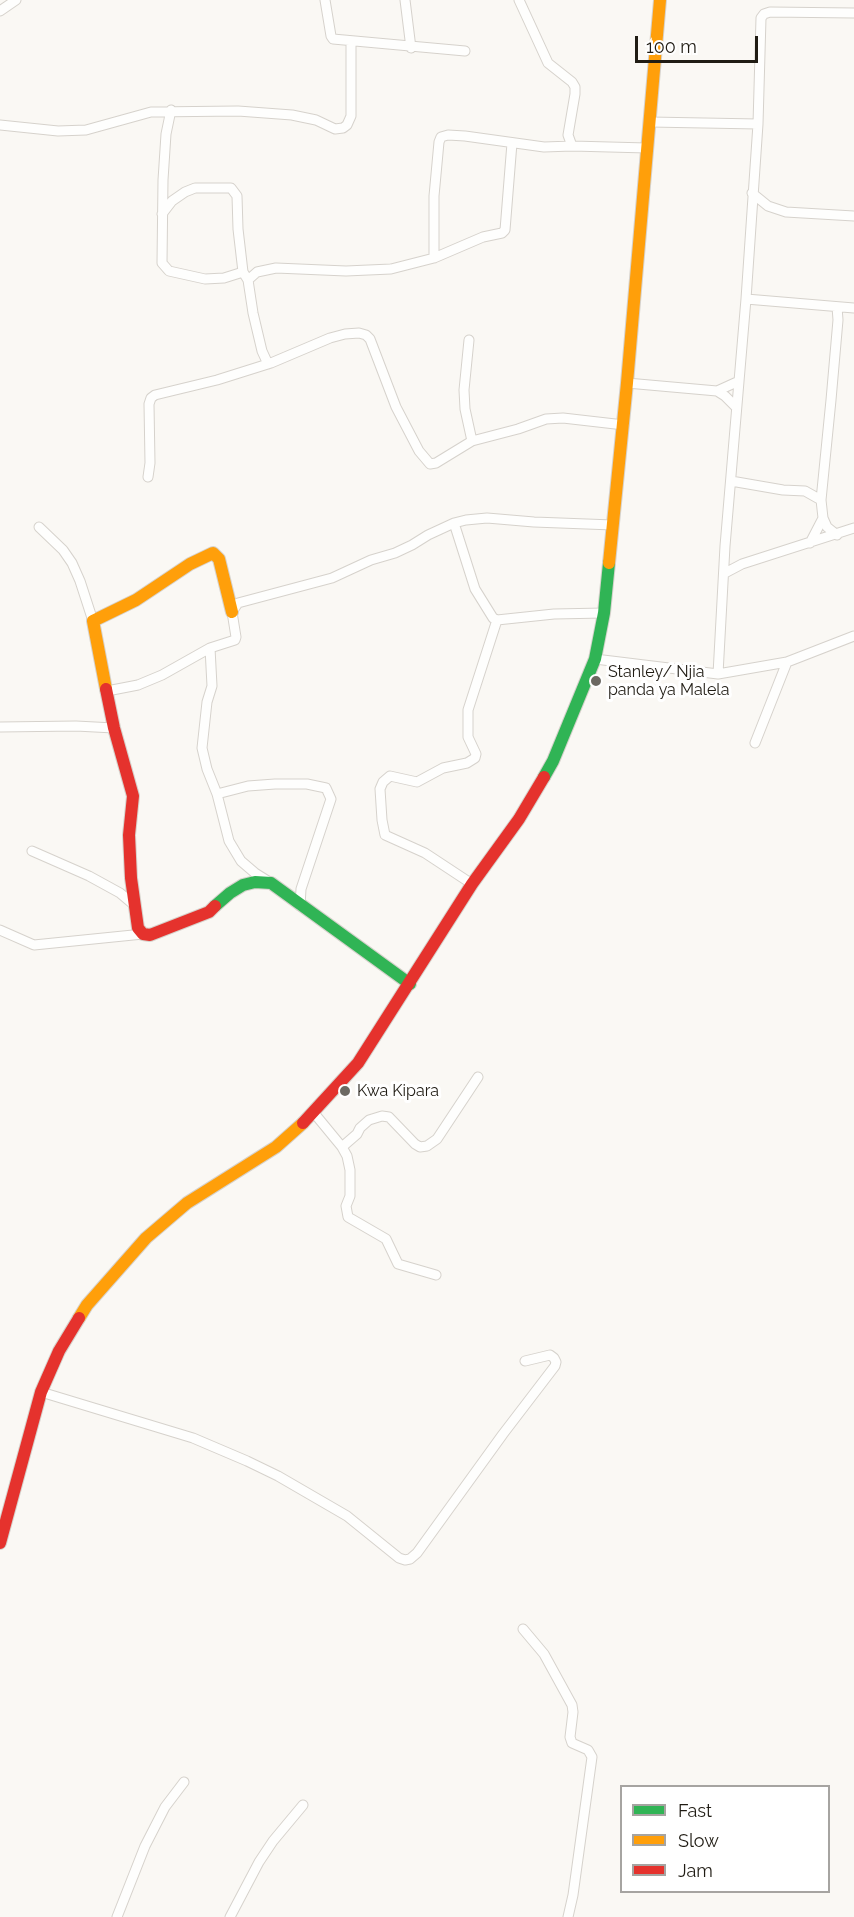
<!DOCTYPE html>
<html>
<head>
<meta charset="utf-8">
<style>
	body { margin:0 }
	#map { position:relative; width:854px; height:1917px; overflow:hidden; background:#faf8f4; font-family:Raleway,sans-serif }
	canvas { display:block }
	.legend { position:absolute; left:620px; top:1785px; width:210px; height:108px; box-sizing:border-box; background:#fff; border:2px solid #a6a4a1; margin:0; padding:8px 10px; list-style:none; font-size:18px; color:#201c14 }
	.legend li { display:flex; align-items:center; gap:12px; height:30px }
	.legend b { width:30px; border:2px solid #a6a4a1 }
	.scale { position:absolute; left:635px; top:36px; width:123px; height:27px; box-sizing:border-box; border:3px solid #201c14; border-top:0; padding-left:8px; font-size:18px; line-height:21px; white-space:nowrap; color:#201c14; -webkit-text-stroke:4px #fff; paint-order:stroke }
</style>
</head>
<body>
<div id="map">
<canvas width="854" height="1917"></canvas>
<ul class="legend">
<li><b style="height:8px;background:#30b455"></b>Fast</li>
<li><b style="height:8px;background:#ff9f0a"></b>Slow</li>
<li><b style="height:8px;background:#e5322d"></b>Jam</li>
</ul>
<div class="scale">100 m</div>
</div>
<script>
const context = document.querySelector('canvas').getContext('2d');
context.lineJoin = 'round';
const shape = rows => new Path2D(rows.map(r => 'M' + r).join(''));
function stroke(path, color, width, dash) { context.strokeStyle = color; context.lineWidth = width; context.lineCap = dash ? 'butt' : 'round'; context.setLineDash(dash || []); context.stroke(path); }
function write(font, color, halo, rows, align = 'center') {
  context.font = font + ' Raleway,sans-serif'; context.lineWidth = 6; context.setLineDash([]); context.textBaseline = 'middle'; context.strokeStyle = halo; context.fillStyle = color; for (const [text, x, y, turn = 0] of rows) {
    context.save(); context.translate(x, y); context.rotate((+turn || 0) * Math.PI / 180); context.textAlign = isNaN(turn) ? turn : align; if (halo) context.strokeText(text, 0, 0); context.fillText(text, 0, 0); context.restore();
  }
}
const street = shape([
	[325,0,331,36,333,39,465,51],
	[405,0,411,48],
	[519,0,548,63,572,82,575,87,575,94,568,135,572,146,647,148],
	[0,11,16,0],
	[171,110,166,134,163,180,162,263,169,271,205,279,224,278,243,272],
	[650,122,758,124],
	[0,125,58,131,86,130,151,112,238,111,292,115,316,120,335,129,343,128,347,125,351,116,351,41],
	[752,193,768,206,786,212,854,216],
	[162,214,172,201,185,192,195,188,231,188,237,196,238,229,243,272,248,280,253,313,262,351,268,364],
	[434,258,434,196,439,142,441,137,448,135,465,136,544,147,572,146],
	[248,280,257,272,276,268,346,271,391,269,434,258,483,237,502,233,505,230,512,143],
	[746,299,854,308],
	[469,340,464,390,465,409,472,441],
	[627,383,717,391,725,396,736,407],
	[717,391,739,381],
	[148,477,150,463,149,404,151,398,155,395,217,380,271,363,330,338,345,334,359,333,366,335,370,339,396,407,419,451,430,464,436,463,472,441,518,429,546,419,563,418,624,425],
	[731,481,783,490,805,491,821,500],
	[454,523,475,589,493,618,497,620,554,614,604,613],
	[39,527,63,550,72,563,80,581,93,621],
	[837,535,827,527,823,518,821,500,831,400,838,320,837,307],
	[810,543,823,518],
	[725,573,742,564,854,528],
	[210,648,212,686,207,702,202,748,207,769,217,794,229,841,241,861,255,873,271,883],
	[595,659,718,674,787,662,854,636],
	[718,674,725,546,746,299,758,124,761,18,764,14,770,12,854,13],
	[107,691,138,685,162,675,210,648,235,640,236,637,232,612,238,603,332,578,371,560,395,553,412,545,428,535,454,523,466,520,487,518,534,522,613,525],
	[0,727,76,726,114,728],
	[755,743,787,662],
	[217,794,248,786,275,784,307,784,326,788,331,799,301,889,300,906],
	[32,851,89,876,120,893,133,904],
	[472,884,425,853,385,835,382,820,380,789,383,782,390,776,417,782,443,768,467,763,475,758,476,754,468,737,468,710,497,620],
	[0,930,34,945,143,934],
	[314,1113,342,1147,347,1156,350,1170,350,1196,346,1206,348,1217,386,1239,398,1264,436,1275],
	[342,1147,357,1134,360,1128,369,1120,382,1116,389,1117,415,1144,420,1147,427,1146,437,1139,478,1077],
	[41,1392,193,1438,247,1461,278,1476,347,1516,399,1558,405,1560,410,1559,417,1553,503,1434,555,1366,556,1362,554,1358,550,1355,525,1361],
	[523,1629,544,1654,572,1705,573,1712,570,1737,572,1743,588,1750,592,1757,573,1895,568,1917],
	[117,1917,145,1846,165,1807,184,1782],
	[230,1917,259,1862,273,1841,303,1805]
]);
const fast = shape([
	[544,777,553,761,595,659,604,613,609,563],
	[215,906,230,893,243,885,255,882,271,883,410,984]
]);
const slow = shape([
	[609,563,627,383,660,0],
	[106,689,93,621,136,600,190,564,213,553,219,559,232,612],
	[79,1318,87,1305,146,1238,187,1203,276,1147,303,1123]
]);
const jam = shape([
	[106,689,114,728,133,796,129,835,131,878,138,928,143,934,150,935,209,912,215,906],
	[303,1123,358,1063,472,884,519,819,544,777],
	[0,1543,41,1392,59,1351,79,1318]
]);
stroke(street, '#d6d2cc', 11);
stroke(fast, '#d6d2cc', 14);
stroke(slow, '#d6d2cc', 14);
stroke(jam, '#d6d2cc', 14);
stroke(street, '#fefefd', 9);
stroke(fast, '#30b455', 12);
stroke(slow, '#ff9f0a', 12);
stroke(jam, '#e5322d', 12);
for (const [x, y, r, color] of [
	[596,681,6,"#6c6962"],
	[345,1091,6,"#6c6962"]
]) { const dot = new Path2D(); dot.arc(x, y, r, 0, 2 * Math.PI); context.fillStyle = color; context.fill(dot); stroke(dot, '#fff', 2); }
write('16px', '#201c14', '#fff', [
	["Stanley/ Njia",608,672],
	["panda ya Malela",608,690],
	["Kwa Kipara",357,1091]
], 'left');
</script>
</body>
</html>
